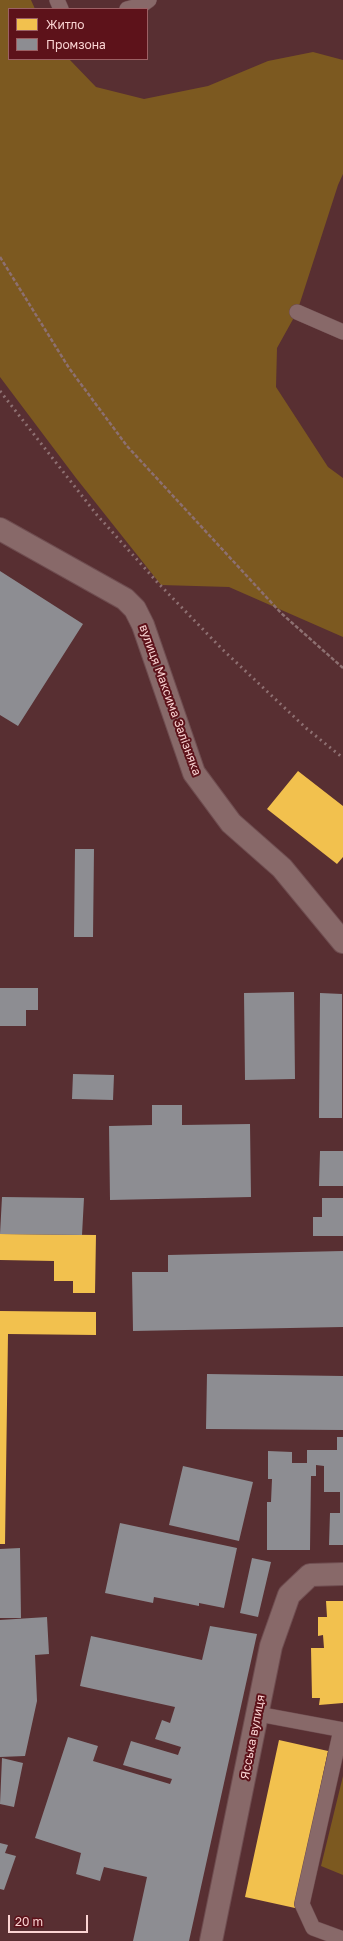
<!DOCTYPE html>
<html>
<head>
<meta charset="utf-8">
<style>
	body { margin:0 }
	#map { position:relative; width:343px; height:1941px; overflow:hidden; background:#582f32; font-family:"Golos Text",sans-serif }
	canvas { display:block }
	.legend { position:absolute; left:8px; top:8px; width:140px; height:52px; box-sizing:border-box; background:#5d121a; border:1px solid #9c6064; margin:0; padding:5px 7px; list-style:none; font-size:12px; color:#fad4d3 }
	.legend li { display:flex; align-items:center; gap:8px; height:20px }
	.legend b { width:20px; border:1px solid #9c6064 }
	.scale { position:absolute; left:8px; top:1915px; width:80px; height:18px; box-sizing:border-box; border:2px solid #fad4d3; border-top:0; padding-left:5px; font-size:12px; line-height:14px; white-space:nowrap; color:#fad4d3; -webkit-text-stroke:3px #5d121a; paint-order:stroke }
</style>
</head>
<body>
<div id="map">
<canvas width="343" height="1941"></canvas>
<ul class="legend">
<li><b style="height:11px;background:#f2c14e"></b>Житло</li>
<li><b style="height:11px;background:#8d8d92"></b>Промзона</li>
</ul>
<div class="scale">20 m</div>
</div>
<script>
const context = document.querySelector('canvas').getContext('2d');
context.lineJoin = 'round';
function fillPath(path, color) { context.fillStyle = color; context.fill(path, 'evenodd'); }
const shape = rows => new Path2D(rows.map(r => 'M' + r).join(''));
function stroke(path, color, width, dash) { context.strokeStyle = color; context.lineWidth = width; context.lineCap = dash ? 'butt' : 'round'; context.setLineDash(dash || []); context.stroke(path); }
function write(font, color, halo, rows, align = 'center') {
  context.font = font + ' "Golos Text",sans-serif'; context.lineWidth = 4; context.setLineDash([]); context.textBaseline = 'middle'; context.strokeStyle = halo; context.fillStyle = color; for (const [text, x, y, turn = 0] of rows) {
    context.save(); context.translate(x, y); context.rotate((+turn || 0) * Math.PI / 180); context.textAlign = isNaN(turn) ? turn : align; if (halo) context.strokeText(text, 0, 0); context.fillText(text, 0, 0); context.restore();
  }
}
fillPath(shape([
	[0,0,31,0,35,9,9,9,9,59,69,59,96,87,144,99,208,86,268,61,313,52,343,60,343,174,338,185,297,312,277,348,276,387,328,467,343,478,343,637,229,587,161,585,76,478,0,377],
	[343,1776,343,1875,321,1866]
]), '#7c5920');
fillPath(shape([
	[298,771,343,806,343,857,337,864,267,809],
	[0,1234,96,1235,95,1293,73,1293,73,1281,54,1281,54,1261,0,1260],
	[0,1311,96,1312,96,1335,8,1334,5,1544,0,1544],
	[326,1601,343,1601,343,1703,319,1705,320,1698,312,1698,311,1648,324,1648,323,1635,318,1636,318,1617,327,1617],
	[279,1740,328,1751,295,1908,245,1897]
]), '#f2c14e');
fillPath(shape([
	[0,571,83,624,18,726,0,715],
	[75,849,94,849,93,937,74,937],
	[0,988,38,988,38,1010,26,1010,26,1026,0,1026],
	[294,992,295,1079,245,1080,244,993],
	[320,993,342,994,342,1118,319,1118],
	[73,1074,114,1075,113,1100,72,1099],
	[152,1105,182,1105,182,1125,250,1124,251,1197,110,1200,109,1126,152,1125],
	[320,1151,343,1151,343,1186,319,1186],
	[2,1197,84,1198,82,1235,0,1234],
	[322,1198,343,1198,343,1236,313,1236,313,1217,322,1217],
	[343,1251,343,1327,133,1331,132,1272,168,1272,168,1255],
	[207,1374,343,1376,343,1430,206,1429],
	[337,1437,343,1437,343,1545,329,1545,330,1513,340,1513,340,1492,324,1492,324,1466,316,1465,316,1476,311,1476,310,1550,267,1550,267,1502,271,1502,272,1479,268,1479,268,1451,292,1452,292,1463,307,1463,307,1450,337,1450],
	[183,1466,253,1482,239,1541,169,1525],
	[120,1523,237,1548,224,1608,199,1603,199,1606,154,1597,153,1603,105,1593],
	[20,1548,21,1618,0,1618,0,1549],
	[252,1558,271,1562,258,1617,240,1613],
	[47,1617,49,1654,35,1655,37,1701,25,1756,0,1757,0,1620],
	[210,1626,257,1634,189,1941,133,1941,147,1877,104,1867,100,1881,76,1874,81,1853,35,1838,68,1737,98,1746,93,1761,170,1784,172,1779,123,1765,131,1741,178,1755,181,1747,155,1739,162,1720,170,1723,175,1707,80,1686,91,1636,202,1660],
	[2,1758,23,1763,14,1807,0,1804],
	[0,1843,8,1845,5,1853,16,1856,4,1890,0,1889]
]), '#8d8d92');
const service = shape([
	[57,0,61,9],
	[127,9,142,5,149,0],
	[297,312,343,332],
	[258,1714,343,1730],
	[341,1730,302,1904,313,1928,343,1939]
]);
const minor = shape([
	[0,529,125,599,135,609,143,625,194,773,231,823,282,868,343,942],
	[211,1941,271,1646,289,1595,310,1575,343,1574]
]);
stroke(service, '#6f4d50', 16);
stroke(minor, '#6f4d50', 24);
stroke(shape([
	[0,257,69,368,127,446,281,613,343,668]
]), '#8d7071', 2.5, [4, 2]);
stroke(service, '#886969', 15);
stroke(minor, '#886969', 22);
stroke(shape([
	[0,391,97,515,158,583,222,649,306,728,343,758]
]), '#8e7072', 3, [2, 4]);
write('12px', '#fad4d3', '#5d121a', [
	["вулиця Максима Залізняка",170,700,70],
	["Ясська вулиця",253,1737,-79]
]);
</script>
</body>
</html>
